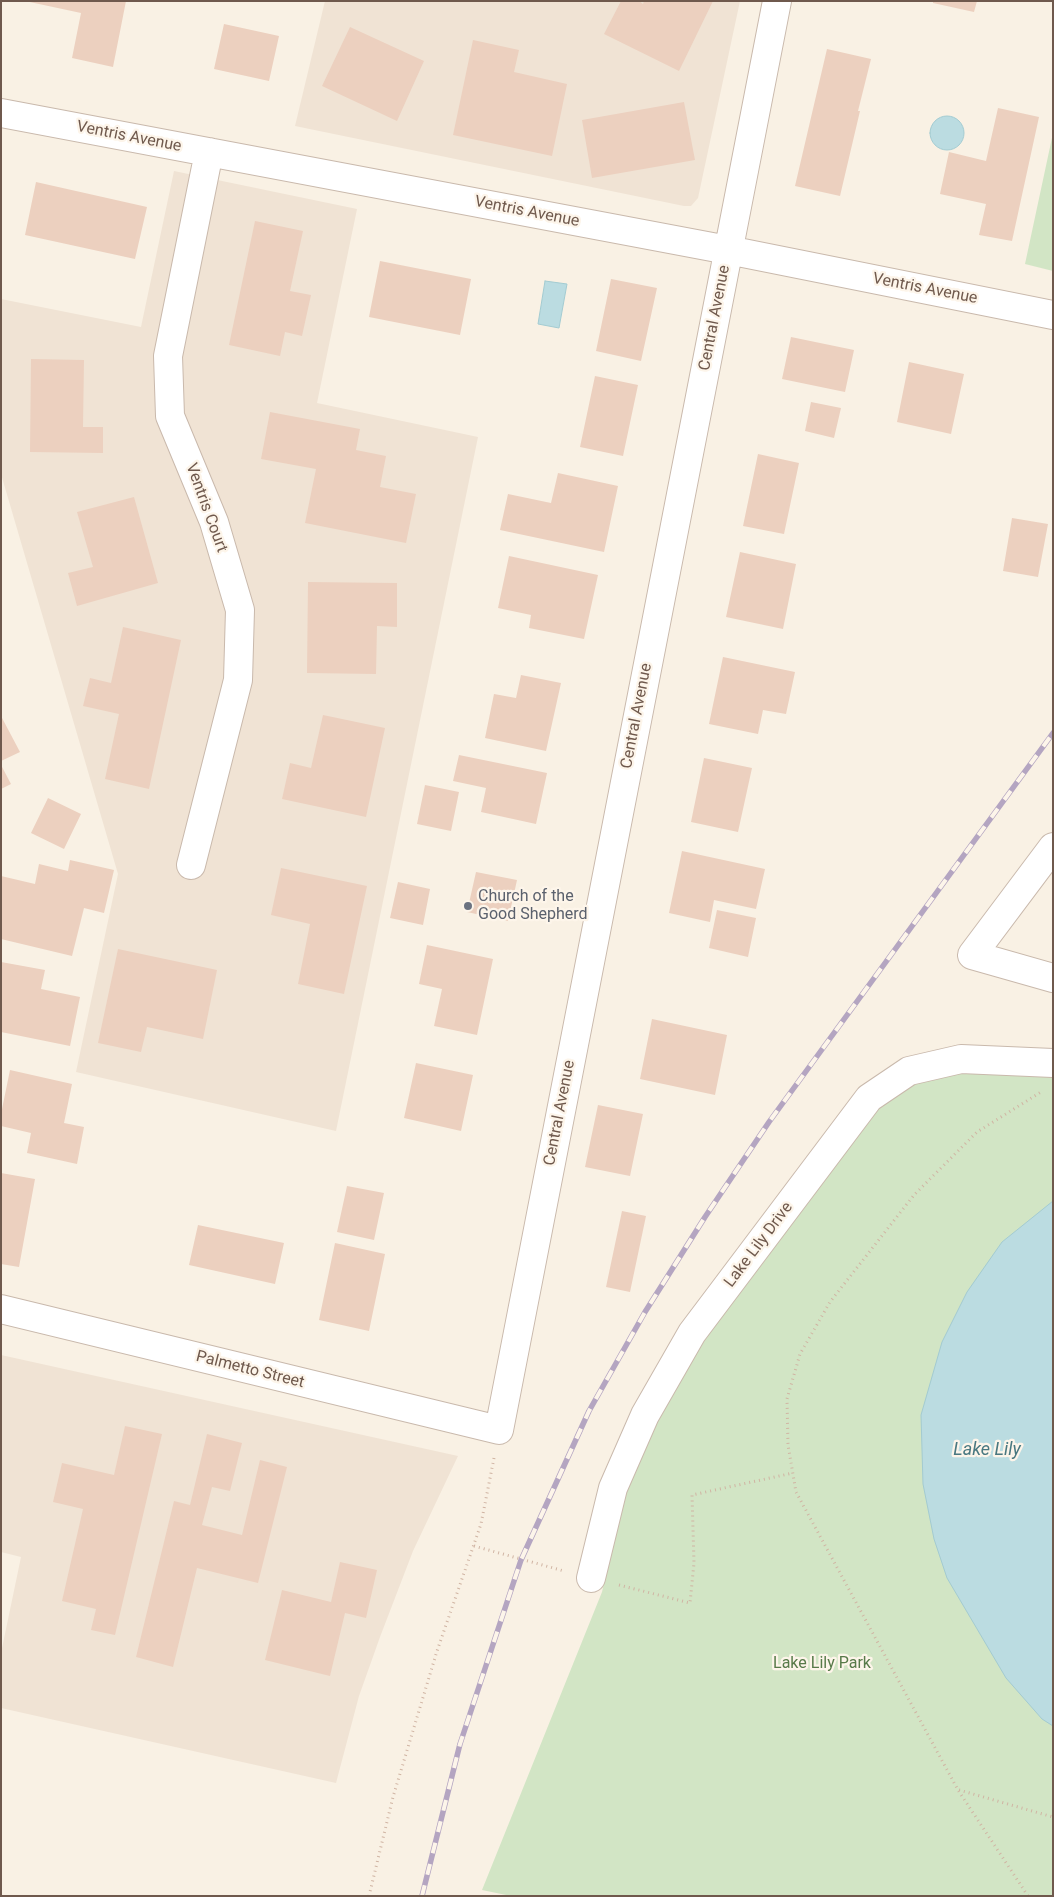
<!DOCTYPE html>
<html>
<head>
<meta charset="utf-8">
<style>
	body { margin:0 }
	#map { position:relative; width:1054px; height:1897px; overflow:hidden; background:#f9f1e4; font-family:Roboto,sans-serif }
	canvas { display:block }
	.frame { position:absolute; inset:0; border:2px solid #6f594d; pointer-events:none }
</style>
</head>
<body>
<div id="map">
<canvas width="1054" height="1897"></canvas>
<div class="frame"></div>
</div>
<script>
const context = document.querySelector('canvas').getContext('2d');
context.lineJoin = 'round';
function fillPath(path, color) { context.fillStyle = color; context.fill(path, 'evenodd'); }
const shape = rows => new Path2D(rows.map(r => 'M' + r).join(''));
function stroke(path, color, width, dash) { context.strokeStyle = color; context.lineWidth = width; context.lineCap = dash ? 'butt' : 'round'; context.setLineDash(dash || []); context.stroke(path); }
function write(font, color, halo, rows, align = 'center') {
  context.font = font + ' Roboto,sans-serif'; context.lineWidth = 4.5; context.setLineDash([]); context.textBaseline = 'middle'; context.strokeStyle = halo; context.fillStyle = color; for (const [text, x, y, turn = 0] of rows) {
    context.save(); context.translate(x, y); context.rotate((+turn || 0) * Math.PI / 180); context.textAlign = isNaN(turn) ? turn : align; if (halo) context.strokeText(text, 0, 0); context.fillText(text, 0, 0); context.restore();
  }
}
fillPath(shape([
	[325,1,740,1,698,198,691,206,684,206,295,126],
	[174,171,357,209,317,403,478,437,336,1131,76,1072,118,874,1,474,1,299,141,327],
	[1,1355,458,1456,413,1551,380,1637,359,1696,336,1783,1,1708,1,1653,21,1557,1,1552]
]), '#f0e3d4');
fillPath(shape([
	[1053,133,1053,271,1025,264],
	[963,1071,1053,1072,1053,1896,511,1896,482,1890,602,1592,626,1488,656,1414,704,1332,873,1106,913,1084]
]), '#d2e5c5');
const water = shape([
	'930 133a17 17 0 1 1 34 0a17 17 0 1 1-34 0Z',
	[545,281,567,284,559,328,538,324,545,281],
	[1053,1201,1053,1726,1042,1719,1006,1678,947,1578,934,1539,923,1484,921,1415,942,1342,967,1292,1002,1242,1053,1201]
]);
fillPath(water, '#bbdce1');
stroke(water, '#a3cbd1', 1);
fillPath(shape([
	[25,1,126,1,113,67,72,58,81,13],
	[621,1,639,1,643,4,644,1,713,1,679,71,604,34],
	[933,1,977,1,974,12,933,3],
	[224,24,279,36,269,81,214,69],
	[350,27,424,61,397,121,322,86],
	[473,40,519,50,514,72,567,84,552,156,453,135],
	[827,49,871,59,858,111,860,111,840,196,795,186],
	[684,102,695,160,592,178,582,120],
	[998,108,1039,117,1012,241,979,235,986,204,940,194,949,152,986,161],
	[36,182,147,207,135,259,25,235],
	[255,221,303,231,290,291,311,295,302,336,285,332,280,356,229,345],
	[380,261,471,279,460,335,369,317],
	[611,279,657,288,641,361,596,351],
	[791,337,854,350,845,392,782,379],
	[31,359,84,360,83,427,103,427,103,453,30,452],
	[909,362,964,374,951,434,897,422],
	[595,376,638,385,623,456,580,447],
	[811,402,841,408,834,438,805,431],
	[270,412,360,429,356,450,386,456,380,487,416,494,406,543,305,523,316,469,261,459],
	[758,454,799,463,784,534,743,526],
	[558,473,618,486,604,552,500,530,508,494,551,503],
	[134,497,158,583,77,606,68,573,93,567,77,512],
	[1012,518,1048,524,1038,577,1003,571],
	[740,552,796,564,783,629,726,617],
	[509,556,598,575,584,639,529,628,531,615,498,608],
	[308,582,397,583,397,627,377,626,376,674,307,673],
	[123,627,181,640,149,789,105,779,119,714,83,706,90,678,111,683],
	[723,657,795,672,786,714,763,710,758,734,709,724],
	[521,675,561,683,546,751,485,738,494,694,516,698],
	[323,715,385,728,366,817,282,799,290,763,311,768],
	[1,716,20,752,1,761],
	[459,755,547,773,536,824,481,812,486,788,453,781],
	[704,758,752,768,738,832,691,822],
	[1,765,11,784,1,789],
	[425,785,459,792,451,831,417,824],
	[48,798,81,814,64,849,31,833],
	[682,851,765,869,756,909,714,900,710,922,669,913],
	[70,860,114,870,104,913,84,908,72,956,1,939,1,876,35,884,39,864,68,871],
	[281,868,367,886,344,994,298,984,310,924,271,915],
	[476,872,517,880,508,921,467,912],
	[398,882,430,889,423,925,390,918],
	[717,910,756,918,748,957,709,948],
	[427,945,493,959,477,1035,434,1026,442,989,419,984],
	[118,949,217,970,203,1039,147,1027,141,1052,98,1043],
	[1,962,45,970,41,989,80,997,70,1046,1,1032],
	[652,1019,727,1035,715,1095,640,1079],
	[416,1063,473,1075,461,1131,404,1118],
	[10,1070,72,1084,64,1123,84,1127,77,1164,27,1153,31,1133,1,1126,1,1114],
	[598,1105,643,1114,630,1176,585,1167],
	[1,1173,35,1179,19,1267,1,1264],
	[347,1186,384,1193,374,1240,337,1232],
	[622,1211,646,1216,630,1292,606,1287],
	[198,1225,284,1243,275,1284,189,1265],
	[335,1243,385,1254,369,1331,319,1320],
	[125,1426,162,1434,115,1635,91,1630,96,1609,62,1601,83,1509,53,1502,62,1463,114,1475],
	[207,1434,242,1443,230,1491,212,1487,202,1525,242,1535,260,1460,287,1467,258,1583,197,1568,173,1667,136,1657,174,1501,190,1505],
	[340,1562,377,1570,366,1618,345,1613,330,1676,265,1660,282,1590,331,1602]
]), '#ecd0bf');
const minor = shape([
	[1,113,728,250,1053,315],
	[1053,847,972,955,1053,978],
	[191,865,238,680,240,610,214,522,170,416,168,356,209,152],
	[1,1309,499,1430,777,1],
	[591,1578,613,1488,645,1415,692,1333,869,1098,909,1071,961,1059,1053,1063]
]);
stroke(minor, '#c9b9ac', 30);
stroke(shape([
	[474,1546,564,1571],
	[619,1585,690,1603,694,1563,692,1495,793,1473],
	[959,1790,1053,1817],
	[369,1896,393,1797,437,1651,481,1524,494,1458],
	[1028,1896,958,1790,796,1492,788,1445,787,1399,800,1354,830,1302,914,1195,977,1132,1041,1092]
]), '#d0b4a3', 3, [1, 4]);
stroke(minor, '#fff', 28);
const rail = shape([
	[422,1896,460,1744,521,1560,589,1411,645,1312,705,1217,769,1122,1053,733]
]);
stroke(rail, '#b4a5c1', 5.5);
stroke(rail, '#fdf5ea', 4, [11]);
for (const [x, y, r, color] of [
	[468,906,5,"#6b7280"]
]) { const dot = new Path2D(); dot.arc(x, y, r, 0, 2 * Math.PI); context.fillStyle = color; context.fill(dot); stroke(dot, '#fdf5ea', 2); }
write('16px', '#6f594d', '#fdf5ea', [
	["Ventris Avenue",129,137,11],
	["Ventris Avenue",527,212,11],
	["Ventris Avenue",925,289,11],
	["Central Avenue",715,318,-79],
	["Ventris Court",206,508,70],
	["Central Avenue",637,716,-79],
	["Central Avenue",560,1113,-79],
	["Lake Lily Drive",759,1245,-53],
	["Palmetto Street",250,1370,14]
]);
write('16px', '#5b616d', '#fdf5ea', [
	["Church of the",478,897],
	["Good Shepherd",478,915]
], 'left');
write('16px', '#587a49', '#fdf5ea', [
	["Lake Lily Park",822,1664]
]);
write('italic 18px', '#497880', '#fdf5ea', [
	["Lake Lily",987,1450]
]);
</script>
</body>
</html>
